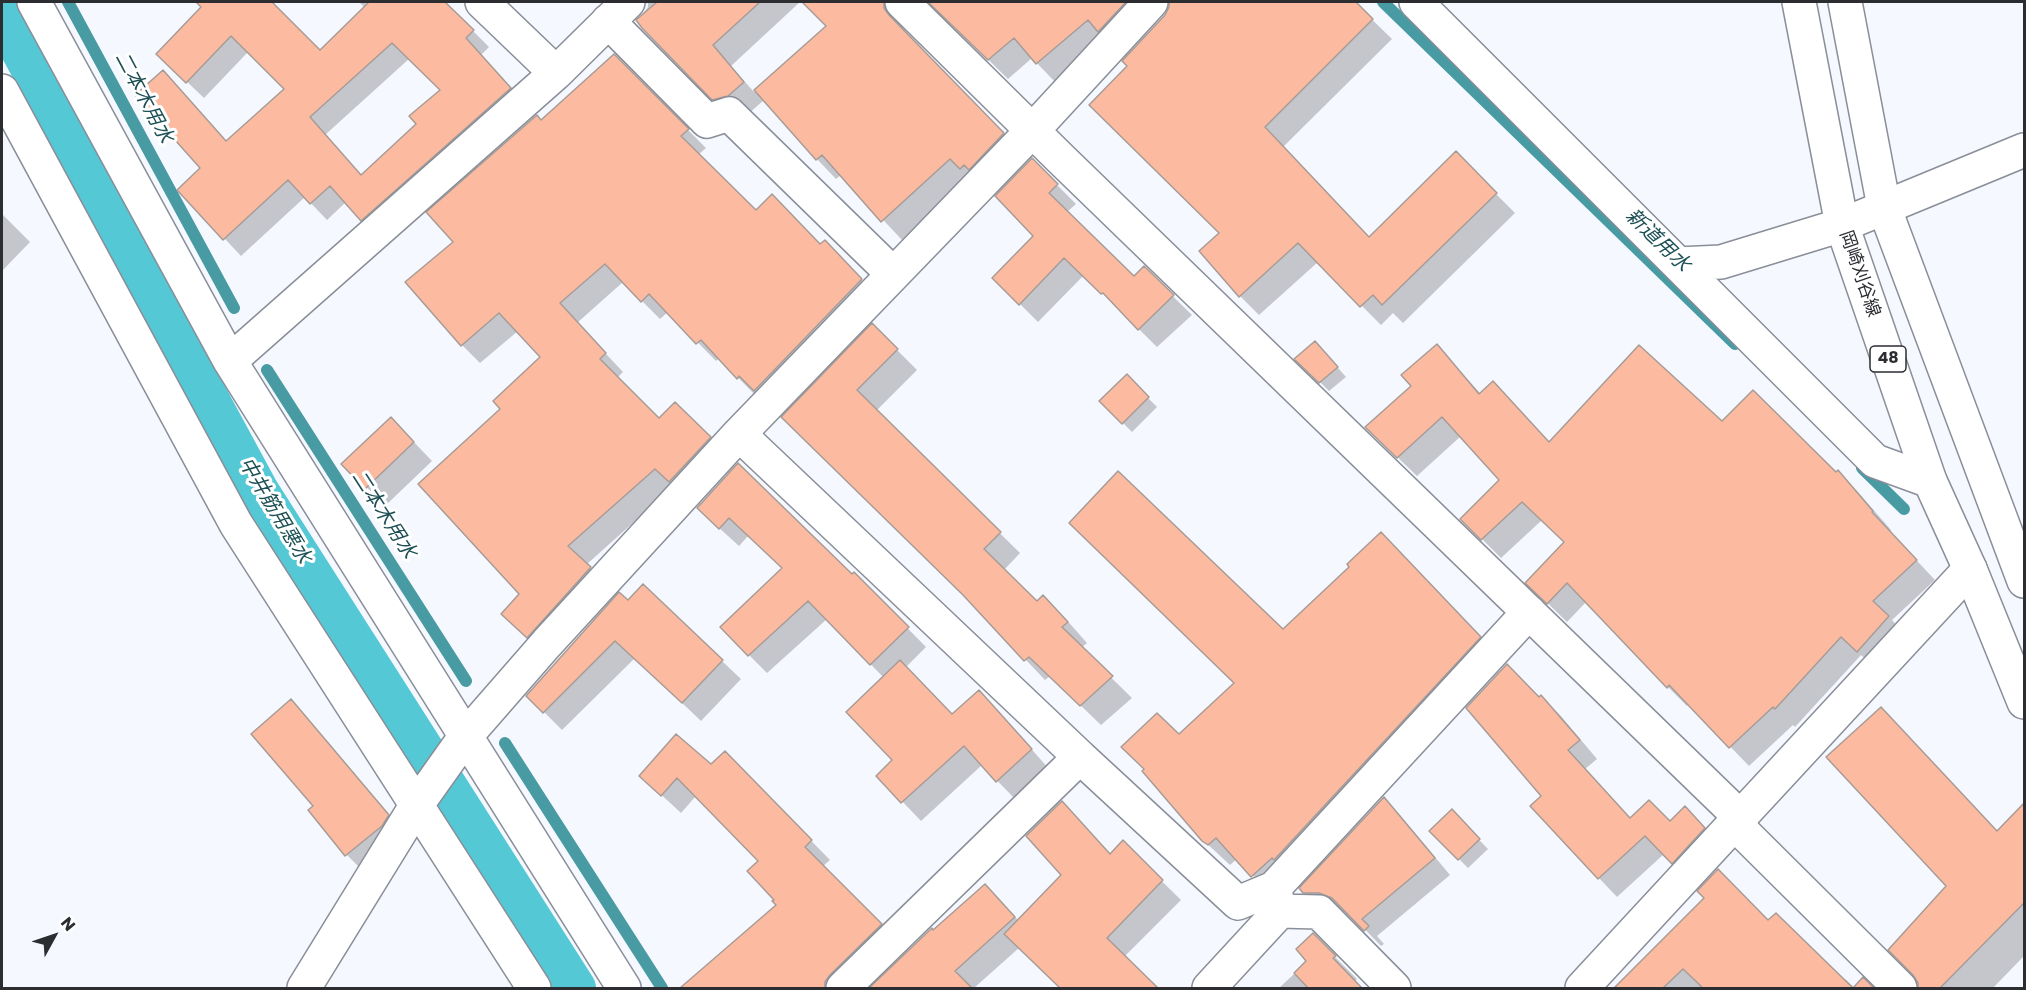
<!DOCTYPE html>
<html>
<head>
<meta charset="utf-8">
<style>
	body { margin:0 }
	#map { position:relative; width:2026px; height:990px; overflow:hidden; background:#f5f8ff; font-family:Poppins,sans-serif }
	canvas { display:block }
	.frame { position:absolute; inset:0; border:3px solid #2b2d31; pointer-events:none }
	.north { position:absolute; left:24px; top:906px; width:60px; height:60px; -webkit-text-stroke:4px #fff; paint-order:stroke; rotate:50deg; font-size:16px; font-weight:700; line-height:24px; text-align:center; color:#2b2d31 }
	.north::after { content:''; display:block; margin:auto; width:21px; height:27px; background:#2b2d31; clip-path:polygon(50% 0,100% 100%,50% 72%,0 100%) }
</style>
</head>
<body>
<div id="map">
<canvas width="2026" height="990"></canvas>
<div class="frame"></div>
<div class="north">N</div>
</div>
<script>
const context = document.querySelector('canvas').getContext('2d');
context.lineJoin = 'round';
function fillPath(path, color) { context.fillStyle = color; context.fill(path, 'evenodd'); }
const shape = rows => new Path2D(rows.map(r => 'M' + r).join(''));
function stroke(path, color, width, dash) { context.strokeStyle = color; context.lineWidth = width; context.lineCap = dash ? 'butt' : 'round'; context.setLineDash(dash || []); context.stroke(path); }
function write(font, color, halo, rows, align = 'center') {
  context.font = font + ' Poppins,"Noto Sans JP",sans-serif'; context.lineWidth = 6; context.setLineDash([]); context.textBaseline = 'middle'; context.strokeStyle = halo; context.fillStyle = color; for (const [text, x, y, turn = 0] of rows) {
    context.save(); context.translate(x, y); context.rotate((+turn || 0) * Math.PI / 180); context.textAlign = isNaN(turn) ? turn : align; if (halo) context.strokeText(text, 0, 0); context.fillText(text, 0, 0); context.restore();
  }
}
fillPath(shape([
	[208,2,270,2,320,52,365,8,359,2,444,2,489,47,481,55,527,105,378,236,346,202,327,220,305,197,241,256,179,190,227,142,286,89,248,52,204,98,158,54],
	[410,58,442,90,418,124,362,176,325,135],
	[632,2,800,2,731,66,754,92,828,26,804,2,1354,2,1392,39,1283,147,1370,238,1456,154,1515,213,1403,323,1393,313,1381,325,1318,262,1259,315,1240,296,1221,233,1129,66,1166,15,1171,3,1165,3,1056,83,1032,58,1008,79,936,8,927,3,916,3,903,18,903,28,908,37,1023,153,971,178,902,240,841,175,836,179,817,159,764,100,747,115,733,118,643,27,638,20,648,7,648,3,637,7],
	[614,56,706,148,698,155,756,212,843,260,880,299,756,396,719,358,716,361,668,312,660,319,623,282,577,323,623,372,617,378,659,420,675,404,728,456,674,486,586,565,608,586,546,655,503,614,521,594,502,409,542,358,518,331,480,363,462,345,455,242,541,122],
	[1032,160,1076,204,1067,212,1134,278,1144,268,1192,315,1157,347,1084,275,1038,322,994,278,1035,236],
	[2,214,30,242,2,271],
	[872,325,917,370,876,411,1020,553,1004,570,1037,603,1064,617,1087,643,1081,648,1132,698,1101,725,1050,676,1045,680,968,599,783,417],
	[1437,346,1481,394,1493,383,1550,443,1722,423,1836,474,1838,472,1857,491,1891,530,1890,532,1935,580,1892,620,1907,636,1877,670,1861,655,1795,727,1793,725,1749,766,1689,704,1687,706,1668,687,1587,601,1567,622,1527,583,1566,543,1542,520,1501,558,1462,519,1501,480,1461,436,1417,476,1367,428,1413,386],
	[1324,352,1346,377,1329,391,1297,359],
	[1127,377,1157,407,1132,432,1101,401],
	[410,438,432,461,385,506,344,464],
	[738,465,852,576,854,574,926,647,905,668,953,716,997,710,1049,769,1015,799,982,765,921,821,878,776,895,761,884,678,827,619,767,673,749,655,783,568,749,535,739,546,717,526],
	[1402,555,1501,659,1273,896,1237,859,1230,865,1203,840,1179,736,1236,683,1283,631],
	[628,602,722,661,741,679,701,721,635,658,562,730,528,696],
	[1541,697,1560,715,1597,759,1585,769,1631,819,1704,827,1722,847,1691,881,1664,854,1617,897,1599,878,1543,796,1539,699],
	[291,701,309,720,406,835,365,873,347,855,310,811,315,806],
	[725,753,830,860,822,867,899,943,853,988,697,988,691,981,778,905,760,861,696,796,681,813,641,776,711,767],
	[1384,799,1400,815,1450,875,1377,936,1384,944,1381,946,1350,914,1337,909,1321,909,1301,888],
	[1452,812,1488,849,1468,868,1431,831],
	[2024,816,2024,956,1993,988,1920,988,1919,982,1948,886,1998,833],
	[1123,843,1181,900,1124,957,1156,988,1062,988,1020,947,974,988,872,988,932,930,933,932,1003,904,1019,921,1111,855],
	[1706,898,1769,922,1843,981,1845,979,1855,988,1863,980,1872,988,1615,988],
	[1313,935,1357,979,1355,981,1361,988,1279,988,1308,961]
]), '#0003');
stroke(shape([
	[68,2,234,308],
	[1383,2,1735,344],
	[267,370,466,681],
	[1862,468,1904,509],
	[505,743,662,988]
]), '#489aa3', 12);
stroke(shape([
	[2,16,259,491,576,988]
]), '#54c8d4', 40);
const building = shape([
	[196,2,272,2,320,50,369,2,445,2,474,30,466,38,511,88,361,221,330,186,310,204,288,180,223,240,177,190,200,168,135,95,163,70,226,141,284,89,231,36,186,83,156,54,201,7,196,2],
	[392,43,440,90,409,116,416,124,361,175,310,117,392,43],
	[657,2,760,2,713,45,744,82,728,96,712,100,642,28,636,20,657,2],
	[802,2,884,2,884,8,889,15,1004,133,969,170,964,165,960,169,950,159,881,222,822,155,816,160,754,90,826,26,802,2],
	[928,2,1126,2,1098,32,1088,20,1036,64,1014,38,988,60,928,2],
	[1169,2,1356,2,1373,19,1265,127,1369,237,1456,151,1497,193,1382,305,1373,295,1360,307,1298,243,1239,297,1199,251,1219,233,1089,105,1127,66,1122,61,1165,15,1169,7,1169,2],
	[614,54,689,129,681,136,756,210,772,194,820,244,825,240,862,279,754,391,739,376,737,379,701,340,696,344,649,294,641,302,605,264,560,303,606,353,600,359,659,418,675,402,711,437,669,482,655,469,568,546,591,567,527,638,501,614,519,594,418,484,500,409,493,401,540,357,499,313,461,346,405,282,453,242,426,212,537,115,541,120,614,54],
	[1032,158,1058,184,1049,193,1134,276,1144,266,1174,295,1138,330,1103,293,1101,294,1064,258,1019,305,992,278,1033,236,995,196,1032,158],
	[872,323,898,349,857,390,1001,532,984,549,1037,601,1043,595,1068,622,1062,627,1113,676,1080,706,1029,657,1024,661,963,595,781,417,872,323],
	[1315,341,1338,367,1319,383,1294,359,1315,341],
	[1437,344,1479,394,1493,381,1549,442,1639,345,1722,421,1753,390,1836,472,1838,470,1873,511,1872,512,1917,560,1873,601,1889,616,1857,652,1841,637,1775,709,1773,707,1729,748,1669,685,1667,688,1567,583,1547,604,1525,583,1564,542,1522,502,1481,540,1460,519,1499,480,1442,417,1397,458,1365,427,1411,386,1401,375,1437,344],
	[1127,374,1149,397,1122,424,1099,401,1127,374],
	[391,417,414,442,365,489,341,464,391,417],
	[738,463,852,574,854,572,909,627,870,665,808,601,748,656,720,627,782,568,729,518,719,529,697,508,738,463],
	[1118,471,1283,629,1349,567,1347,564,1381,532,1481,637,1274,860,1272,858,1251,877,1216,838,1208,845,1202,841,1142,771,1144,769,1121,747,1157,713,1179,734,1234,683,1069,523,1118,471],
	[643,584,723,660,682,703,615,641,543,713,526,696,619,592,628,600,643,584],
	[900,660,952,714,979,690,1032,749,996,782,964,746,901,803,876,776,892,760,846,712,900,660],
	[1507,664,1539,697,1541,695,1580,740,1568,750,1630,818,1649,800,1670,821,1685,806,1705,828,1672,864,1645,836,1598,879,1530,806,1541,796,1466,708,1507,664],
	[291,699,389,815,382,826,345,856,308,810,313,806,251,734,291,699],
	[1881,707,1997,831,2025,802,2025,902,1940,988,1918,988,1918,983,1913,975,1888,950,1946,886,1826,757,1881,707],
	[676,734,711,764,725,751,812,840,805,847,882,924,830,975,825,982,825,988,680,988,776,905,772,901,774,900,747,871,758,861,677,778,661,796,639,776,676,734],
	[1384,797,1435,858,1362,919,1369,926,1364,931,1332,898,1319,893,1303,893,1299,888,1384,797],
	[1062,801,1110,854,1123,840,1163,880,1107,938,1158,988,1060,988,1004,934,1061,875,1026,836,1062,801],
	[1452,809,1480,839,1458,860,1429,831,1452,809],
	[1718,869,1768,920,1776,913,1853,988,1863,977,1874,988,1703,988,1683,969,1663,988,1614,988,1704,898,1697,891,1718,869],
	[985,884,1015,917,955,971,972,988,869,988,932,928,933,930,985,884],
	[1313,933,1336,956,1333,958,1362,988,1308,988,1294,973,1306,961,1296,949,1313,933]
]);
fillPath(building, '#fcbba1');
stroke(building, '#a79b96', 1.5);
const street = shape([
	[34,2,230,361,624,988],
	[482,2,556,73],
	[902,2,1059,157,1739,816,1743,832,1900,988],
	[1416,2,1875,461,1930,481],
	[608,21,707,121,729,114,893,274],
	[2,91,236,524,534,988],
	[1678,264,1721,262,1842,225,2024,150],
	[230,361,556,73,628,2],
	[739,434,1080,757,843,988],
	[1080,757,1238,903,1274,888,1529,612],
	[1274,888,1280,911,1319,912,1394,988],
	[304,988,416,806,465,737,547,643,739,434,1032,131,1151,2],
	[1209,988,1280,911],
	[1582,988,1970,569]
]);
const primary = shape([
	[1799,2,1842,225,1930,481,1970,569,2024,702],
	[1845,2,1884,207,2024,581]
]);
stroke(street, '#898e98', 36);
stroke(primary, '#898e98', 36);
stroke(street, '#fff', 33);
stroke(primary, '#fff', 33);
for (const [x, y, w] of [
	[1888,359,36]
]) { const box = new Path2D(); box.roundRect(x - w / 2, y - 13, w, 26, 4.5); context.fillStyle = '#fff'; context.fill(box); stroke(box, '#2b2d31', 1.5); }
write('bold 16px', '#2b2d31', null, [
	["48",1888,359]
]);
write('18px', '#2b2d31', '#fff', [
	["岡崎刈谷線",1859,274,71]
]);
write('italic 20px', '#1d5055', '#fff', [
	["二本木用水",143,98,62],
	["新道用水",1657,241,44],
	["中井筋用悪水",274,511,59],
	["二本木用水",383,515,57]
]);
</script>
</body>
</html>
